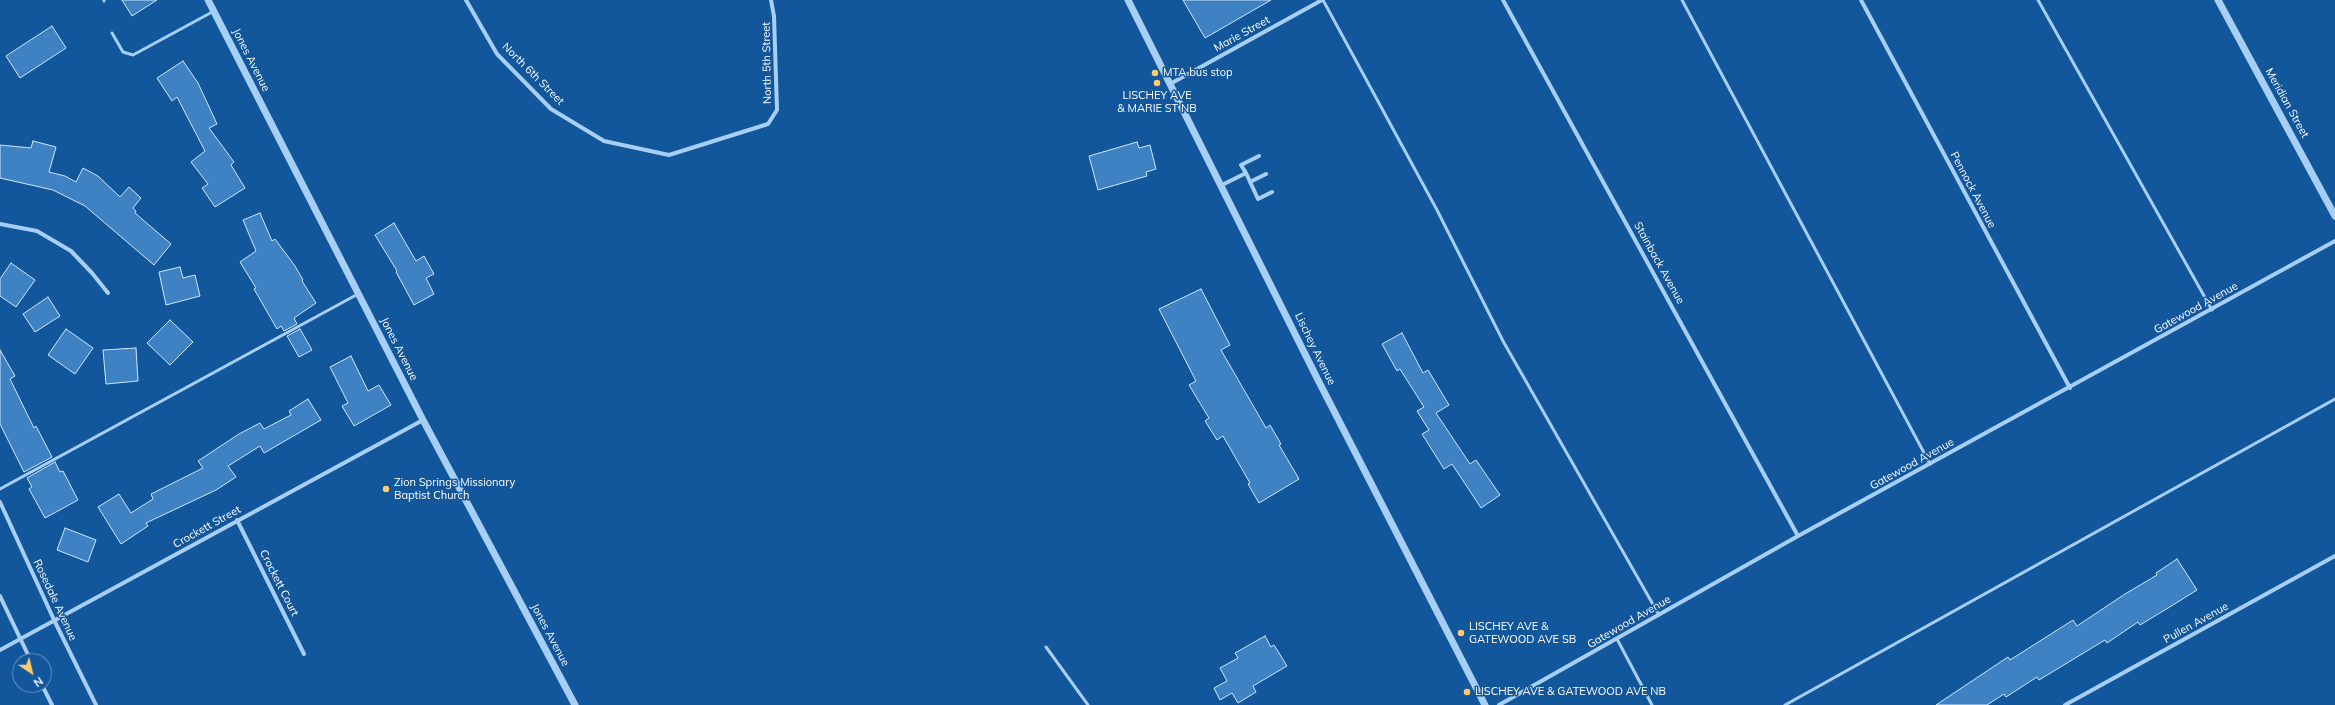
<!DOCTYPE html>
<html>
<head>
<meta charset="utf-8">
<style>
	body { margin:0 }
	#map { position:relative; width:2335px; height:705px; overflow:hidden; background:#12569b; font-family:Mulish,sans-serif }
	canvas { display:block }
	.north { position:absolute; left:12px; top:653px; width:40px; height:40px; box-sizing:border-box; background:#12569b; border:1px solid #719ac3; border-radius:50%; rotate:145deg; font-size:11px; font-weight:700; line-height:16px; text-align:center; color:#fff }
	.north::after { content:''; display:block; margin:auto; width:14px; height:18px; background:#ffcb6a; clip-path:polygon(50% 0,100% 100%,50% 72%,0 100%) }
</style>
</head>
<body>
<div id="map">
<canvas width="2335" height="705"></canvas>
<div class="north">N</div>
</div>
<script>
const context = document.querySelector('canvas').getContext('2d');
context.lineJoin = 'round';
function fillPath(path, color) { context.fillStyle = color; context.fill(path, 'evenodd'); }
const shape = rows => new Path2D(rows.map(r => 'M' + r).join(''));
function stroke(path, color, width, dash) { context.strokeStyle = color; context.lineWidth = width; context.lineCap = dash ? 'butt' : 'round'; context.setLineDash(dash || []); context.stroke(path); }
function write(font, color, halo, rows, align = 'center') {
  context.font = font + ' Mulish,sans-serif'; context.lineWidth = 3; context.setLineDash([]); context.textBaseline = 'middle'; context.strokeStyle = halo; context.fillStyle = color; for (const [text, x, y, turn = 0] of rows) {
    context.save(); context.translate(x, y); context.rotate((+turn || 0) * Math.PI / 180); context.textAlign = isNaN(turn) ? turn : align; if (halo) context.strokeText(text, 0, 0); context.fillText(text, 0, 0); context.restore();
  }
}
const building = shape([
	[122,0,157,0,132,16,122,0],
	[1183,0,1271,0,1205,38,1183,0],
	[52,26,66,48,20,78,6,56,52,26],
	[183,61,198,83,217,124,209,128,234,162,231,165,245,188,215,207,202,188,208,184,191,162,205,151,177,97,172,101,157,78,183,61],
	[33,141,56,147,49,172,65,176,76,182,83,168,98,176,120,197,129,187,141,198,133,208,136,211,135,213,171,244,154,265,85,206,53,190,0,178,0,145,31,148,33,141],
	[1137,142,1139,148,1150,145,1156,169,1146,172,1147,176,1098,190,1089,156,1137,142],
	[260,213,272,241,275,239,295,266,303,280,302,281,316,303,294,318,297,324,284,331,281,326,277,329,254,289,256,288,240,262,256,251,243,220,260,213],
	[394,223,416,261,424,256,434,274,426,278,434,294,414,305,396,272,397,271,375,235,394,223],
	[11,263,35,280,16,307,0,296,0,279,11,263],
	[180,267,183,278,195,275,200,296,166,305,159,272,180,267],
	[1201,289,1230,345,1221,350,1266,428,1270,425,1281,444,1279,445,1299,479,1259,503,1248,484,1250,483,1223,436,1217,440,1205,421,1209,418,1189,385,1196,381,1159,309,1201,289],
	[48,297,60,316,35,332,23,314,48,297],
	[170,320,193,342,170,365,147,343,170,320],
	[66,329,93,348,75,374,48,355,66,329],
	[300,329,312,350,299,357,287,336,300,329],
	[1402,333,1423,373,1428,370,1449,405,1436,413,1470,464,1476,460,1500,495,1481,508,1452,464,1444,469,1422,434,1429,430,1417,411,1424,407,1400,369,1397,371,1382,344,1402,333],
	[136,348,138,381,106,384,103,350,136,348],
	[0,350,15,376,10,379,34,428,36,426,52,457,24,472,0,424,0,350],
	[351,356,368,391,379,385,391,405,354,426,342,406,348,403,330,367,351,356],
	[308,399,321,420,264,453,260,446,228,466,236,477,216,490,146,523,148,526,121,544,98,507,119,494,131,513,153,499,151,494,203,468,198,461,239,434,260,423,264,429,291,415,289,411,308,399],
	[55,462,60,472,63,471,78,500,45,518,29,489,32,487,27,478,55,462],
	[65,528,96,540,88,562,57,550,65,528],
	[2177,559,2197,590,2173,605,2140,625,2138,622,2107,643,2105,640,2039,680,2037,677,2006,697,2004,694,1987,705,1936,705,2008,657,2010,660,2073,620,2077,626,2125,594,2157,575,2156,573,2177,559],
	[1265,636,1271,647,1274,645,1287,666,1253,686,1256,692,1238,703,1232,693,1220,700,1214,688,1227,681,1220,668,1238,658,1235,653,1265,636]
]);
fillPath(building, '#3f82c4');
stroke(building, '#cfe7fd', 1);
stroke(shape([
	[104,0,104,1],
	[1323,0,1437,210,1503,341,1659,615],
	[1682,0,1930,464],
	[2038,0,2212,310],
	[112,33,123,52,133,55,214,11],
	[0,489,358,294],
	[1617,639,1652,705],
	[1046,647,1088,705],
	[1785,705,2335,399]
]), '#a7cef4', 3);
stroke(shape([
	[466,0,497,54,551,109,604,141,669,155,768,124,777,110,774,16,771,0],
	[1503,0,1798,536],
	[1861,0,2070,388],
	[1170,84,1322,0],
	[1246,173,1241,165,1259,156],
	[1250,182,1266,174],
	[1222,185,1246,173,1258,199,1272,192],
	[0,224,37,231,71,251,92,273,108,293],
	[0,502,55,622,96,705],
	[237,520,304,654],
	[0,596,31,661],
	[0,650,423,420],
	[42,685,52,705],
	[1499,705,1798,536,2335,241],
	[2065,705,2335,556]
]), '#a7cef4', 4);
stroke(shape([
	[208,0,423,420,575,705],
	[1128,0,1317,378,1485,705],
	[2218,0,2335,216]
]), '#a7cef4', 7);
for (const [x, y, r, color] of [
	[1155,73,4,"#ffcb6a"],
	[1157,83,4,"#ffcb6a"],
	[386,489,4,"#ffcb6a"],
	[1461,633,4,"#ffcb6a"],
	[1467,692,4,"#ffcb6a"]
]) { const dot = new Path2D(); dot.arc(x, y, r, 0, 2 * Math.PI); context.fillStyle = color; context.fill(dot); stroke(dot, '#12569b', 1.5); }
write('11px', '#fff', '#12569b', [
	["Marie Street",1242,34,-29],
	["Jones Avenue",251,60,63],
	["North 5th Street",767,63,-91],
	["North 6th Street",533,74,45],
	["Meridian Street",2287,103,61],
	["Pennock Avenue",1973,190,62],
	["Stainback Avenue",1659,263,61],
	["Gatewood Avenue",2196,308,-29],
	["Jones Avenue",399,349,63],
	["Lischey Avenue",1315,349,64],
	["Gatewood Avenue",1912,464,-29],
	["Crockett Street",207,527,-29],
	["Crockett Court",279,583,63],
	["Rosedale Avenue",55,600,65],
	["Gatewood Avenue",1629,622,-30],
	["Pullen Avenue",2196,623,-29],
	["Jones Avenue",550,635,62]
]);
write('11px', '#fff', '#12569b', [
	["MTA bus stop",1163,73],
	["LISCHEY AVE",1157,96,"center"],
	["& MARIE ST NB",1157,109,"center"],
	["Zion Springs Missionary",394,483],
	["Baptist Church",394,496],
	["LISCHEY AVE &",1469,627],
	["GATEWOOD AVE SB",1469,640],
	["LISCHEY AVE & GATEWOOD AVE NB",1475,692]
], 'left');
</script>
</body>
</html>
